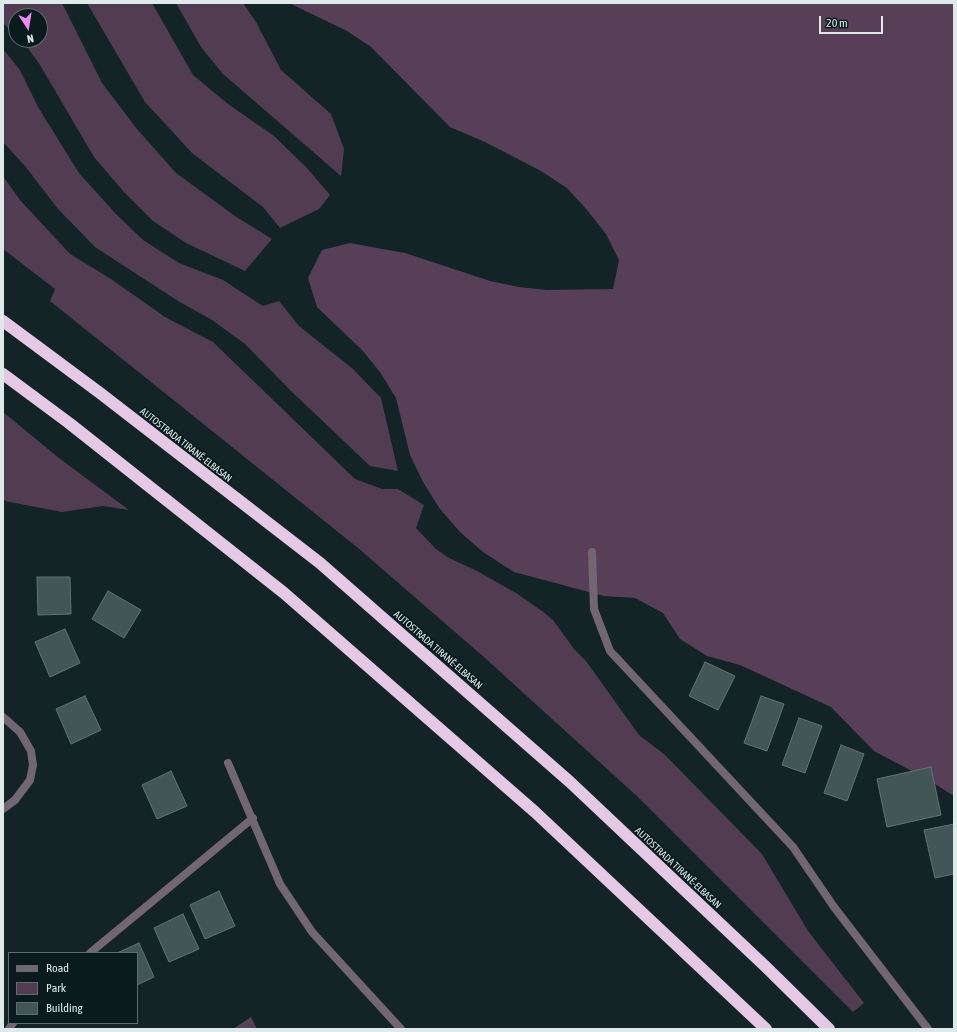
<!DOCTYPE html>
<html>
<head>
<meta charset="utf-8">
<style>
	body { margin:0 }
	#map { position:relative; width:957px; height:1032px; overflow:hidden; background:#122426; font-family:"Asap Condensed",sans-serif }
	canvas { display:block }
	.frame { position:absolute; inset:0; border:4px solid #dee9ea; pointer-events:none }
	.legend { position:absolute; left:8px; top:952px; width:130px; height:72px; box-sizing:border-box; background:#091b1c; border:1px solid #5e6d6e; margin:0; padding:5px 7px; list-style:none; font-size:12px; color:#dee9ea }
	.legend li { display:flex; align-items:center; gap:8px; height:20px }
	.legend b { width:20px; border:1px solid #5e6d6e }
	.north { position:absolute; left:8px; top:8px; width:40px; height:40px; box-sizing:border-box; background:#091b1c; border:1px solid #5e6d6e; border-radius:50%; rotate:168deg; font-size:11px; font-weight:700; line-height:16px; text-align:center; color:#dee9ea }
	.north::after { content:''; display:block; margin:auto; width:14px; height:18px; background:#f18af4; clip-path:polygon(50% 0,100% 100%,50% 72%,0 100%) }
	.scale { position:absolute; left:819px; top:16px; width:64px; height:18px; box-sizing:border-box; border:2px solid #dee9ea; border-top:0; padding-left:5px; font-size:12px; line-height:14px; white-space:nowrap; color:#dee9ea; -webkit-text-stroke:3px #091b1c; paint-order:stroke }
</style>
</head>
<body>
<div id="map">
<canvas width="957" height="1032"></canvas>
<div class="frame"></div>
<ul class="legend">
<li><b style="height:5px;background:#716671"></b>Road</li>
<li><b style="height:11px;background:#513c51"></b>Park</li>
<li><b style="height:11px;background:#425557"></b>Building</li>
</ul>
<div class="north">N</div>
<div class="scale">20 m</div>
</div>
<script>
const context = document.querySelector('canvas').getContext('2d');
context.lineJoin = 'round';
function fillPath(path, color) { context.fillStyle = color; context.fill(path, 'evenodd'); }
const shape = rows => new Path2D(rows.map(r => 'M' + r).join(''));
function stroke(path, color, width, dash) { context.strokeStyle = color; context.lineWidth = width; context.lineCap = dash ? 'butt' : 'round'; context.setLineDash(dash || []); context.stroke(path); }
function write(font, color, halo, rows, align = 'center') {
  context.font = font + ' "Asap Condensed",sans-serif'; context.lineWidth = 3.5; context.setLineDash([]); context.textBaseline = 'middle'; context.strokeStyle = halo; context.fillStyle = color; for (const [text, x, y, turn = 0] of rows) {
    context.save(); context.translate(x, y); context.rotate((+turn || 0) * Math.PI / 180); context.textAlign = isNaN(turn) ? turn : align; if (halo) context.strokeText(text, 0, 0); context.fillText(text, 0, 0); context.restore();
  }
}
fillPath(shape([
	[3,3,62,3,102,83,137,129,176,173,235,216,272,239,245,271,186,243,153,221,123,191,94,157,40,65,22,40,40,40,40,16,16,16,16,35,3,23],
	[87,3,152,3,193,75,228,104,274,136,307,168,330,195,319,209,280,228,263,207,192,153,145,102],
	[176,3,243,3,256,22,281,70,331,114,344,149,341,176,223,74,201,47],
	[3,49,20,70,38,107,79,173,115,213,143,240,179,263,223,280,263,306,279,301,299,326,353,369,381,398,398,471,370,466,290,390,245,344,212,320,178,301,95,247,58,209,25,166,3,142],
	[3,176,20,200,70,254,111,279,165,317,213,342,355,479,382,489,398,489,424,505,416,528,436,549,449,558,477,571,516,593,542,611,553,620,574,649,586,661,639,735,664,754,762,854,808,931,864,1003,853,1012,639,798,485,658,358,548,50,301,55,289,3,249],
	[3,412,59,458,129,510,103,506,62,512,5,501,3,499]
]), '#513c51');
fillPath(shape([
	[289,3,954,3,954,796,927,779,874,751,831,707,740,665,707,656,680,639,663,613,635,598,604,596,514,572,483,552,460,532,440,509,423,482,410,455,396,398,380,372,362,350,317,307,308,278,322,250,350,243,377,248,405,253,490,281,519,287,547,290,613,289,619,260,606,234,587,210,567,188,541,171,485,142,450,127,371,47,347,31],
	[251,1017,257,1029,233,1029]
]), '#574057');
const building = shape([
	[37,577,70,577,71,614,38,615,37,577],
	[108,591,141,610,124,638,92,619,108,591],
	[65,629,80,663,50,677,35,642,65,629],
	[705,662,735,676,718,710,689,696,705,662],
	[85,696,101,730,71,744,56,709,85,696],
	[761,696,784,704,767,751,744,743,761,696],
	[799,718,822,726,805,773,782,765,799,718],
	[841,745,864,754,847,801,824,793,841,745],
	[931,767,941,815,887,827,877,779,931,767],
	[171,771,187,806,157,819,142,785,171,771],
	[954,824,954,874,935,878,924,830,954,824],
	[219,891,235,926,205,939,190,905,219,891],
	[183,914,199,949,169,962,154,928,183,914],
	[139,943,154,977,137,985,137,953,117,953,139,943]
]);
fillPath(building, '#425557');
stroke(building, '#607475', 1);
stroke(shape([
	[592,552,594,609,610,651,793,847,834,907,928,1029],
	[3,717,20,732,31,751,33,765,30,780,15,800,3,809],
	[228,763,280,884,312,932,401,1029],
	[90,953,253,818],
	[9,1029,13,1023]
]), '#716671', 8);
stroke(shape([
	[3,321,100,393,320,563,570,782,766,967,829,1029],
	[3,374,69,423,284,593,535,812,766,1029]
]), '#e4c8e4', 12);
write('10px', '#dee9ea', '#091b1c', [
	["AUTOSTRADA TIRANË-ELBASAN",186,445,38],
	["AUTOSTRADA TIRANË-ELBASAN",438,650,41],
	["AUTOSTRADA TIRANË-ELBASAN",678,868,43]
]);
</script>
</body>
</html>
